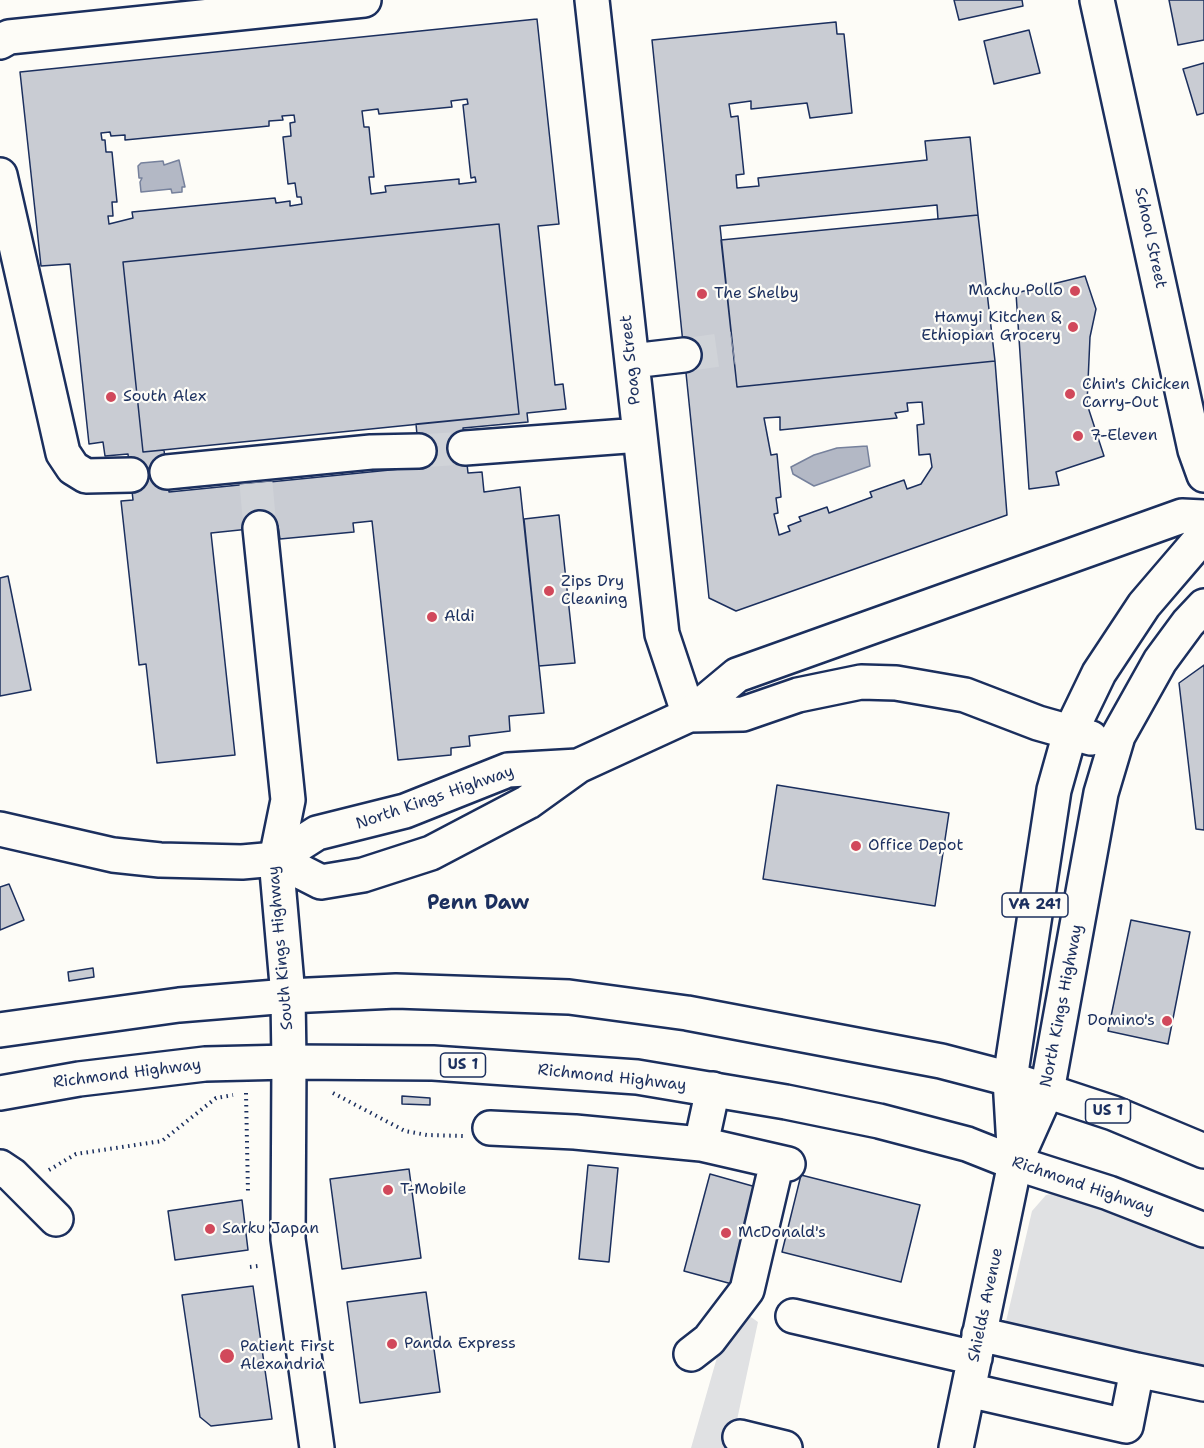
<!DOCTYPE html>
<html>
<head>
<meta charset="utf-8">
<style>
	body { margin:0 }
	canvas { display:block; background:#fdfcf7 }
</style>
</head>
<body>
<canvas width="1204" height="1448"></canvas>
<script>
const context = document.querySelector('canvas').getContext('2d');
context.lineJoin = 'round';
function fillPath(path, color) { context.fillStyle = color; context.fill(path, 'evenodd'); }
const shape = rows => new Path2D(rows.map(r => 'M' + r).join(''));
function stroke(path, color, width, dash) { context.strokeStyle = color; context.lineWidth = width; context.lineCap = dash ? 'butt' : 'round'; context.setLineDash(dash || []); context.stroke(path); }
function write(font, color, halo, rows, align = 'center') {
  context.font = font + ' "Shantell Sans",sans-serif'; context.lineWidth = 4.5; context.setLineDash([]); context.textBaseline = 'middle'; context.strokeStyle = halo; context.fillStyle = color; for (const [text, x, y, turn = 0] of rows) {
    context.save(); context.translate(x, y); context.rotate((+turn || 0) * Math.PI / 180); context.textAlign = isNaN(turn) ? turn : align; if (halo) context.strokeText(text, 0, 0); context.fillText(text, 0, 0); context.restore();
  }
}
fillPath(shape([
	[1067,1191,1204,1247,1204,1381,1004,1330,1032,1211,1046,1195],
	[748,1315,758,1322,731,1448,691,1448,724,1333]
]), '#e0e1e3');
const water = shape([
	[179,160,185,187,182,187,182,192,172,193,171,189,141,192,140,182,142,178,139,178,138,166,141,163,163,161,164,165,179,160],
	[867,446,870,466,814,486,793,474,791,467,814,455,837,448,867,446]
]);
fillPath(water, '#b3b8c5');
stroke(water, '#76819c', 1.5);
const building = shape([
	[954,0,1022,0,1023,6,959,20,954,0],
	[1169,0,1204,0,1204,40,1178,45,1169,0],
	[537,19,559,224,538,226,555,385,563,384,566,409,527,413,528,422,463,428,468,473,482,472,484,492,520,487,544,713,509,716,510,731,469,736,470,746,451,748,451,755,398,760,372,521,353,523,354,532,280,539,278,526,211,533,235,755,157,763,146,664,139,665,121,501,133,500,128,454,105,456,103,442,89,444,70,264,41,266,20,72,537,19],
	[467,99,468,104,463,105,471,178,475,177,476,182,459,184,459,179,385,186,386,192,371,194,369,177,374,177,369,127,364,127,362,111,378,109,379,114,452,107,451,101,467,99],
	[294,115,295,122,290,123,291,136,283,137,288,184,295,183,297,197,301,197,302,204,290,206,290,201,276,203,275,198,132,212,133,218,109,224,108,216,113,216,112,202,117,202,112,152,106,152,105,140,102,140,101,133,110,132,111,136,125,135,125,140,269,126,269,121,283,120,282,116,294,115],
	[499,224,519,414,416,424,420,467,169,492,164,450,143,452,123,262,499,224],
	[836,22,837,34,844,34,852,113,810,118,807,103,751,109,751,101,729,104,731,117,738,116,744,174,736,175,737,188,759,186,758,178,927,160,925,141,970,137,978,215,938,219,937,205,720,226,737,387,995,361,1007,515,736,611,709,598,652,40,836,22],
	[922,402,924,424,917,425,919,455,930,454,932,467,921,484,907,489,904,480,870,492,872,497,829,513,827,507,799,517,801,521,788,526,790,531,779,535,774,514,778,513,776,498,781,497,777,454,771,455,764,418,780,417,780,430,897,418,895,413,908,411,907,403,922,402],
	[1029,30,1040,73,994,84,984,41,1029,30],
	[1204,63,1204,113,1197,115,1183,69,1204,63],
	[978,215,995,361,737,387,721,240,978,215],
	[499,224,519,414,143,452,123,262,499,224],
	[1085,276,1096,309,1090,337,1087,404,1104,456,1056,472,1059,485,1029,489,1016,293,1085,276],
	[559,515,575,663,539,666,524,519,559,515],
	[8,576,31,690,0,696,0,578,8,576],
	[1204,665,1204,830,1196,829,1179,683,1204,665],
	[777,785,949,813,935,906,763,879,777,785],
	[9,884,24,920,0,930,0,887,9,884],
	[1131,920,1190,932,1168,1044,1108,1031,1131,920],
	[93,968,94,977,69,981,68,972,93,968],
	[402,1096,430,1098,430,1105,402,1104,402,1096],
	[588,1165,618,1168,609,1262,579,1259,588,1165],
	[409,1169,421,1258,342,1269,330,1179,409,1169],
	[710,1174,763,1189,743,1287,684,1271,710,1174],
	[801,1175,920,1205,901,1282,782,1252,801,1175],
	[242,1200,248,1250,175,1260,168,1211,242,1200],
	[253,1286,272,1419,211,1426,200,1417,182,1295,253,1286],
	[426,1292,440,1392,360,1403,347,1302,426,1292]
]);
fillPath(building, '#c9ccd3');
stroke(building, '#1b2f5e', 1.5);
stroke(shape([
	[684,355,733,348],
	[419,451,465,448],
	[256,483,260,528]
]), '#d0d3d8', 33, [33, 16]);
const minor = shape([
	[592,0,662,634,689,715],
	[1097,0,1195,450,1204,475],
	[0,42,9,37,364,0],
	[0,175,63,453,73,468,86,476,131,475],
	[632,361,684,355],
	[465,448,640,435],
	[167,472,371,452,419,451],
	[260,528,288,800,276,859],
	[289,1062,288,1239,317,1448],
	[490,1128,575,1132,701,1144,788,1164],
	[701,1144,713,1089],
	[793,1316,975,1358],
	[691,1354,709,1340,747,1290,777,1162],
	[1137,1370,1204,1384],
	[968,1390,1126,1426,1137,1370,979,1334],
	[740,1437,785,1448],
	[956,1448,1015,1163]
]);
const major = shape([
	[689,715,743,714,798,695,861,682,896,683,965,695,1038,723,1091,738],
	[0,829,113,855,160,860,242,862,276,859,317,833,405,811,508,770,578,766],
	[276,859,321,882,363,875,431,853,528,802,578,766,689,715,737,675,1182,516,1204,517],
	[276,859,288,996,289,1062],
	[1017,1158,1047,1091,1101,793,1118,736,1160,661,1188,623,1204,606],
	[1015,1163,1010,1079,1054,790,1070,733,1099,673,1144,605,1204,535]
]);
const highway = shape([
	[0,1030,179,1005,288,996,396,991,569,997,687,1013,941,1061,1010,1079,1113,1113,1204,1151],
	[0,1093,79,1079,205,1064,289,1062,433,1063,637,1077,786,1102,879,1121,967,1144,1015,1163,1109,1193,1204,1230],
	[0,1167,12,1175,56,1219]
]);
stroke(minor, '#1b2f5e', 38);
stroke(major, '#1b2f5e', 38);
stroke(highway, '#1b2f5e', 38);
stroke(shape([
	[246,1093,248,1193],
	[333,1093,405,1131,427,1135,463,1136],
	[49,1170,76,1154,162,1141,216,1098,233,1095],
	[250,1267,258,1266]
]), '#1b2f5e', 4, [1.5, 4.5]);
stroke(minor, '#fdfcf7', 33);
stroke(major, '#fdfcf7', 33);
stroke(highway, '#fdfcf7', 33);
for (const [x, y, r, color] of [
	[1075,291,6,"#d1495b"],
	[702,294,6,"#d1495b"],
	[1073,327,6,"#d1495b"],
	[1070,394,6,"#d1495b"],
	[111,397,6,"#d1495b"],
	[1078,436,6,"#d1495b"],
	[549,591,6,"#d1495b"],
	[432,617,6,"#d1495b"],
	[856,846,6,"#d1495b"],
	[1167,1021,6,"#d1495b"],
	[388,1190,6,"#d1495b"],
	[210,1229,6,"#d1495b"],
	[726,1233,6,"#d1495b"],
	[392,1344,6,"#d1495b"],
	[227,1356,8,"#d1495b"]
]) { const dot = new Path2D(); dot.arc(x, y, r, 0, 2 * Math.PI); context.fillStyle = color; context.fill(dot); stroke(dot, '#fdfcf7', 2); }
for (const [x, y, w] of [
	[1035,905,66],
	[463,1065,45],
	[1108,1111,45]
]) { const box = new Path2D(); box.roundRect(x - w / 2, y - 12, w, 24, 4.5); context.fillStyle = '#fdfcf7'; context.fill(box); stroke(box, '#1b2f5e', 1.5); }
write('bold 15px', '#1b2f5e', null, [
	["VA 241",1035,905],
	["US 1",463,1065],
	["US 1",1108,1111]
]);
write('16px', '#1b2f5e', '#fdfcf7', [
	["School Street",1150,238,78],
	["Poag Street",631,360,-96],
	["North Kings Highway",435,798,-19],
	["South Kings Highway",281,948,-95],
	["North Kings Highway",1062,1006,-79],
	["Richmond Highway",127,1074,-7],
	["Richmond Highway",612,1078,6],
	["Richmond Highway",1083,1186,19],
	["Shields Avenue",986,1305,-78]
]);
write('16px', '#1b2f5e', '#fdfcf7', [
	["Machu Pollo",1063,291,"right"],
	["The Shelby",714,294],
	["Hamyi Kitchen &",1061,318,"right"],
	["Ethiopian Grocery",1061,336,"right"],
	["Chin's Chicken",1082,385],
	["Carry-Out",1082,403],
	["South Alex",123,397],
	["7-Eleven",1090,436],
	["Zips Dry",561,582],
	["Cleaning",561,600],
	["Aldi",444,617],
	["Office Depot",868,846],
	["Domino's",1155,1021,"right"],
	["T-Mobile",400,1190],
	["Sarku Japan",222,1229],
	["McDonald's",738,1233],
	["Panda Express",404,1344],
	["Patient First",240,1347],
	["Alexandria",240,1365]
], 'left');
write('bold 20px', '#1b2f5e', '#fdfcf7', [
	["Penn Daw",478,904]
]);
</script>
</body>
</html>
